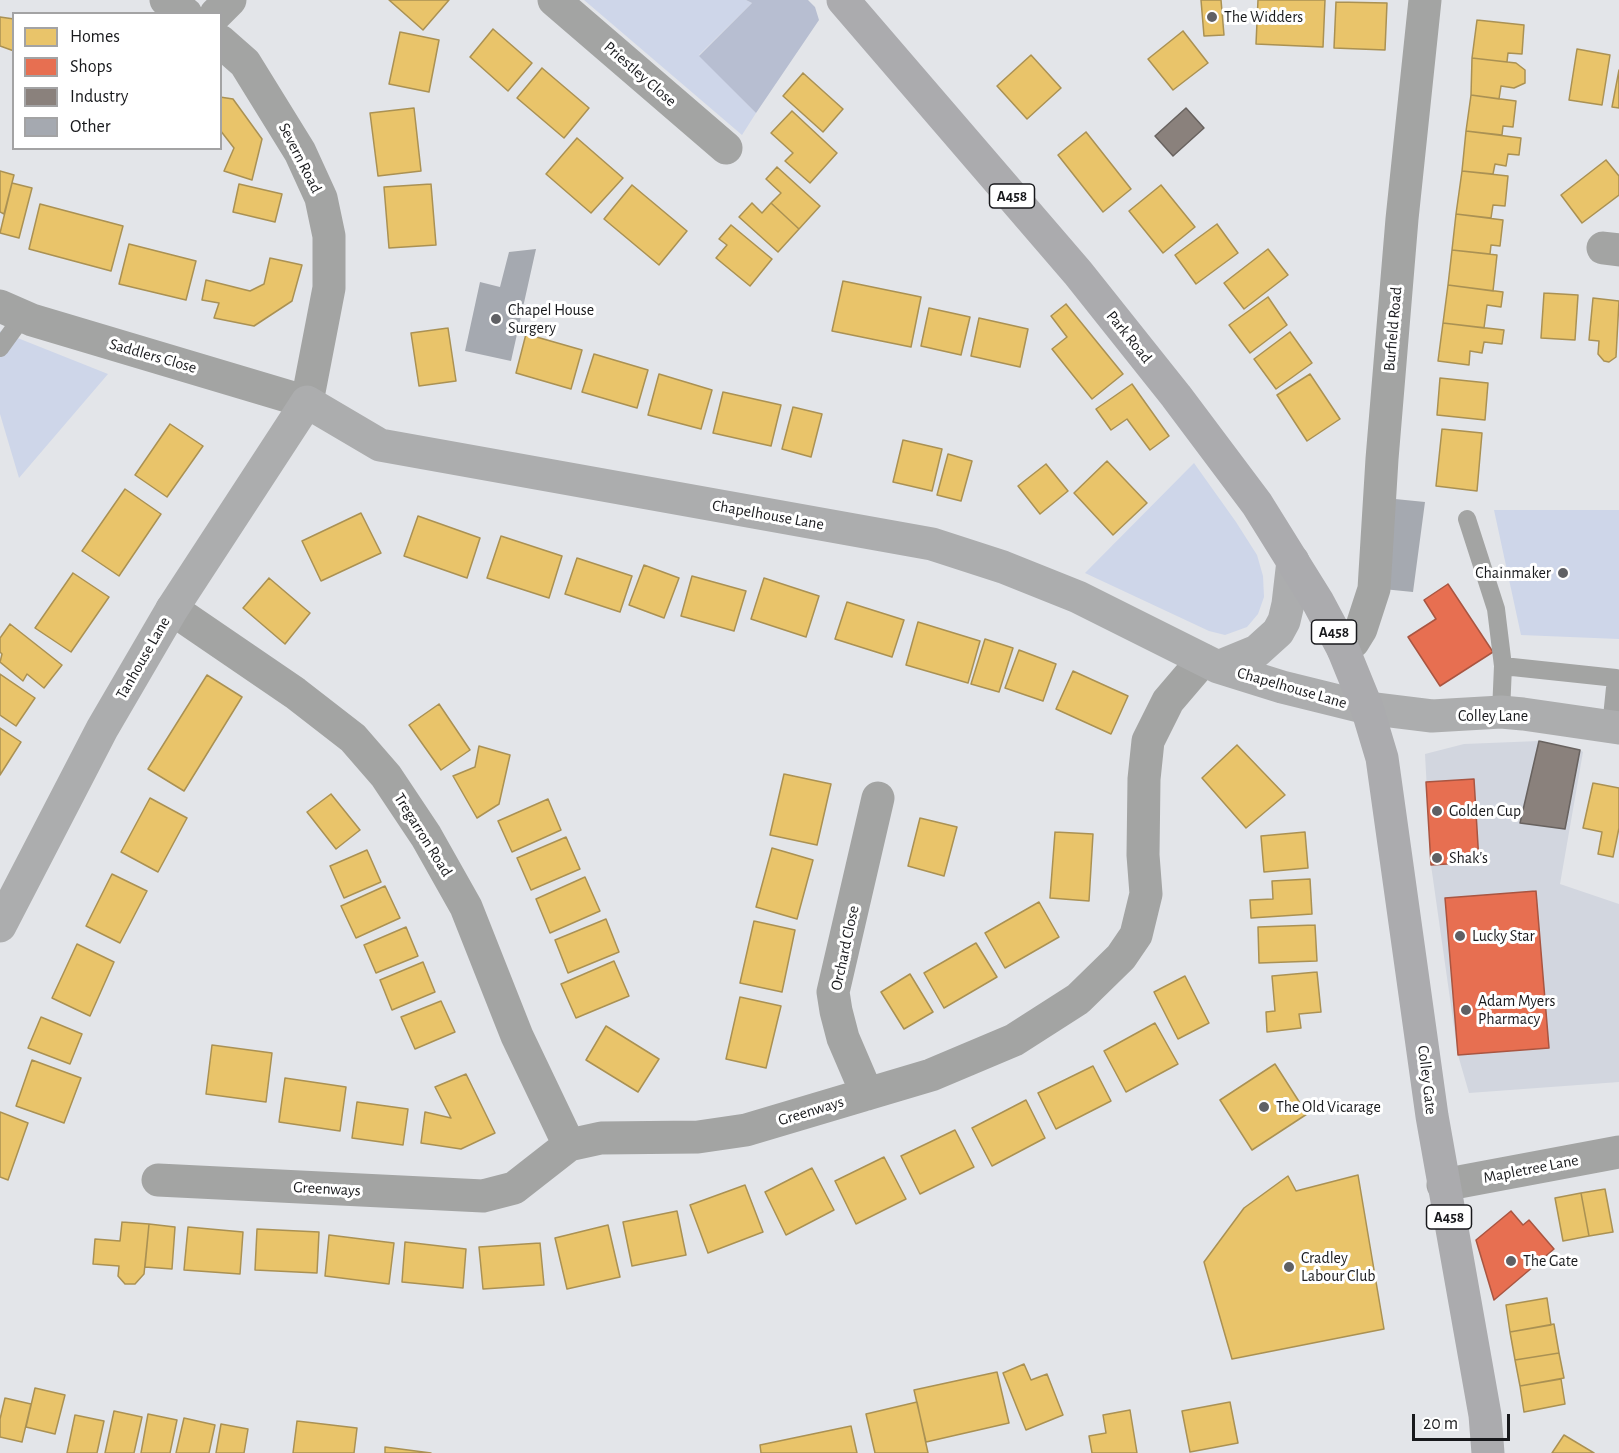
<!DOCTYPE html>
<html>
<head>
<meta charset="utf-8">
<style>
	body { margin:0 }
	#map { position:relative; width:1619px; height:1453px; overflow:hidden; background:#e3e5e9; font-family:"Alegreya Sans",sans-serif }
	canvas { display:block }
	.legend { position:absolute; left:12px; top:12px; width:210px; height:138px; box-sizing:border-box; background:#fff; border:2px solid #a3a3a4; margin:0; padding:8px 10px; list-style:none; font-size:18px; color:#18191c }
	.legend li { display:flex; align-items:center; gap:12px; height:30px }
	.legend b { width:30px; border:2px solid #a3a3a4 }
	.scale { position:absolute; left:1412px; top:1414px; width:98px; height:27px; box-sizing:border-box; border:3px solid #18191c; border-top:0; padding-left:8px; font-size:18px; line-height:21px; white-space:nowrap; color:#18191c; -webkit-text-stroke:4px #fff; paint-order:stroke }
</style>
</head>
<body>
<div id="map">
<canvas width="1619" height="1453"></canvas>
<ul class="legend">
<li><b style="height:16px;background:#e9c46a"></b>Homes</li>
<li><b style="height:16px;background:#e76f51"></b>Shops</li>
<li><b style="height:16px;background:#8a817c"></b>Industry</li>
<li><b style="height:16px;background:#a5a9b0"></b>Other</li>
</ul>
<div class="scale">20 m</div>
</div>
<script>
const context = document.querySelector('canvas').getContext('2d');
context.lineJoin = 'round';
function fillPath(path, color) { context.fillStyle = color; context.fill(path, 'evenodd'); }
const shape = rows => new Path2D(rows.map(r => 'M' + r).join(''));
function stroke(path, color, width, dash) { context.strokeStyle = color; context.lineWidth = width; context.lineCap = dash ? 'butt' : 'round'; context.setLineDash(dash || []); context.stroke(path); }
function write(font, color, halo, rows, align = 'center') {
  context.font = font + ' "Alegreya Sans",sans-serif'; context.lineWidth = 6; context.setLineDash([]); context.textBaseline = 'middle'; context.strokeStyle = halo; context.fillStyle = color; for (const [text, x, y, turn = 0] of rows) {
    context.save(); context.translate(x, y); context.rotate((+turn || 0) * Math.PI / 180); context.textAlign = isNaN(turn) ? turn : align; if (halo) context.strokeText(text, 0, 0); context.fillText(text, 0, 0); context.restore();
  }
}
fillPath(shape([
	[1539,741,1580,750,1583,752,1560,884,1619,904,1619,1082,1469,1093,1458,1055,1431,865,1425,754,1464,744]
]), '#d2d6df');
fillPath(shape([
	[584,0,746,0,752,3,699,55,756,113,742,135],
	[0,331,108,374,19,478,0,414],
	[1194,463,1236,522,1257,555,1263,576,1264,597,1258,614,1247,627,1225,635,1209,631,1085,573],
	[1494,510,1619,510,1619,639,1521,635]
]), '#ced6e9');
fillPath(shape([
	[746,0,808,0,815,7,819,20,756,113,699,56,752,3]
]), '#b7bed1');
const homes = shape([
	[389,0,449,0,423,30,389,0],
	[1201,0,1221,0,1224,35,1204,36,1201,0],
	[1258,0,1325,0,1323,47,1256,44,1258,0],
	[1336,2,1387,3,1385,50,1334,48,1336,2],
	[0,17,14,19,14,51,0,46,0,17],
	[1477,20,1524,25,1522,54,1508,53,1507,62,1472,58,1477,20],
	[493,29,532,63,508,91,470,57,493,29],
	[1183,31,1208,63,1173,90,1148,59,1183,31],
	[400,32,439,40,429,92,389,84,400,32],
	[1577,49,1610,55,1602,105,1569,100,1577,49],
	[1031,55,1061,88,1027,119,997,86,1031,55],
	[1472,58,1516,63,1525,70,1525,83,1514,88,1501,86,1499,99,1471,95,1472,58],
	[542,68,589,108,564,138,517,98,542,68],
	[1619,70,1619,108,1612,107,1619,70],
	[803,73,843,109,823,132,783,96,803,73],
	[1471,95,1516,101,1513,127,1503,126,1502,135,1466,131,1471,95],
	[220,97,233,99,262,139,252,180,224,171,234,148,220,130,220,97],
	[414,108,421,171,378,176,370,113,414,108],
	[792,111,837,153,810,183,785,161,793,153,771,133,792,111],
	[1466,131,1521,138,1519,155,1508,154,1506,166,1495,164,1493,174,1462,171,1466,131],
	[1086,132,1131,189,1103,212,1058,155,1086,132],
	[577,138,623,178,591,213,546,174,577,138],
	[1606,160,1619,176,1619,195,1582,223,1561,195,1606,160],
	[777,167,820,206,799,229,771,203,781,193,766,179,777,167],
	[0,171,14,175,4,214,0,212,0,171],
	[1462,171,1508,176,1505,206,1493,205,1491,218,1456,214,1462,171],
	[12,183,32,188,19,238,0,233,12,183],
	[239,184,282,194,275,222,233,212,239,184],
	[431,184,436,245,389,248,384,187,431,184],
	[632,185,687,231,659,265,604,219,632,185],
	[1161,185,1195,227,1163,253,1129,211,1161,185],
	[752,203,762,213,771,203,799,229,778,252,739,217,752,203],
	[40,204,123,226,111,271,29,249,40,204],
	[1456,214,1503,220,1500,246,1491,245,1490,254,1452,250,1456,214],
	[1217,224,1238,253,1196,284,1175,255,1217,224],
	[731,225,772,259,750,286,716,258,727,245,719,239,731,225],
	[129,244,196,261,186,300,119,284,129,244],
	[1268,249,1288,275,1244,309,1224,283,1268,249],
	[1452,250,1497,255,1493,291,1448,285,1452,250],
	[270,258,302,265,292,301,254,326,214,318,219,303,202,300,206,280,250,291,264,284,270,258],
	[843,281,921,297,911,347,832,331,843,281],
	[1448,285,1503,292,1501,307,1487,305,1484,328,1443,323,1448,285],
	[1544,293,1578,295,1575,340,1541,338,1544,293],
	[1268,297,1287,325,1250,353,1229,325,1268,297],
	[1593,298,1619,301,1616,357,1609,362,1604,361,1598,354,1599,341,1589,340,1593,298],
	[1066,304,1123,374,1092,399,1052,349,1067,337,1051,316,1066,304],
	[929,308,970,317,961,355,921,346,929,308],
	[979,318,1028,329,1020,367,971,356,979,318],
	[1443,323,1504,330,1502,344,1484,342,1482,353,1470,351,1469,365,1438,361,1443,323],
	[448,328,456,381,419,386,411,333,448,328],
	[1290,332,1312,363,1276,389,1254,359,1290,332],
	[526,334,582,350,571,389,516,373,526,334],
	[594,354,648,370,637,408,582,392,594,354],
	[659,374,712,390,701,429,648,415,659,374],
	[1310,374,1340,419,1307,441,1277,395,1310,374],
	[1440,378,1488,383,1485,420,1437,415,1440,378],
	[1132,384,1169,436,1150,450,1127,419,1111,430,1096,409,1132,384],
	[723,392,781,405,771,446,713,433,723,392],
	[793,407,822,414,811,457,782,449,793,407],
	[170,424,203,446,167,497,135,475,170,424],
	[1442,429,1482,433,1477,491,1436,486,1442,429],
	[903,440,942,449,932,491,893,482,903,440],
	[948,454,972,461,961,501,937,495,948,454],
	[1107,461,1147,503,1113,535,1074,493,1107,461],
	[1046,464,1068,491,1040,514,1018,486,1046,464],
	[125,489,161,514,119,576,82,551,125,489],
	[361,513,381,553,321,581,302,541,361,513],
	[418,516,480,538,467,578,404,556,418,516],
	[501,536,562,556,549,598,487,578,501,536],
	[577,558,632,576,620,612,565,594,577,558],
	[644,565,679,578,664,618,629,605,644,565],
	[73,573,109,597,71,652,35,628,73,573],
	[692,576,746,591,734,631,681,616,692,576],
	[269,578,310,613,285,644,243,608,269,578],
	[764,578,819,596,806,637,751,619,764,578],
	[847,602,904,620,892,657,835,639,847,602],
	[918,622,980,641,968,683,906,665,918,622],
	[10,624,62,665,44,688,27,674,23,681,0,662,2,654,0,652,0,638,10,624],
	[985,639,1013,648,999,692,971,684,985,639],
	[1019,650,1056,664,1043,701,1005,688,1019,650],
	[1073,671,1128,696,1111,734,1056,709,1073,671],
	[0,674,35,698,16,726,0,715,0,674],
	[207,675,242,697,184,791,148,769,207,675],
	[439,704,470,750,441,770,409,725,439,704],
	[0,728,21,742,0,775,0,728],
	[1237,745,1285,795,1246,828,1202,778,1237,745],
	[479,746,510,755,499,804,477,818,453,776,475,767,479,746],
	[784,774,831,784,817,845,770,835,784,774],
	[1593,783,1619,788,1619,828,1613,857,1598,854,1602,832,1583,828,1593,783],
	[331,794,360,830,336,849,307,812,331,794],
	[150,798,187,818,158,872,121,852,150,798],
	[548,799,561,830,512,852,498,821,548,799],
	[920,818,957,827,944,876,908,866,920,818],
	[1055,832,1093,834,1089,901,1050,898,1055,832],
	[1305,832,1308,868,1264,872,1261,836,1305,832],
	[566,837,580,869,531,890,517,858,566,837],
	[772,848,813,860,797,919,756,907,772,848],
	[367,850,381,882,344,898,330,866,367,850],
	[112,874,147,891,120,943,86,926,112,874],
	[585,877,600,911,550,933,536,899,585,877],
	[1310,879,1312,914,1251,918,1250,900,1273,899,1272,881,1310,879],
	[385,886,400,918,356,938,341,906,385,886],
	[1039,902,1059,937,1005,968,985,933,1039,902],
	[606,919,619,952,568,973,555,940,606,919],
	[754,921,795,930,782,992,740,983,754,921],
	[1315,925,1317,961,1259,963,1258,927,1315,925],
	[406,927,418,956,376,973,364,945,406,927],
	[976,943,997,977,944,1008,924,973,976,943],
	[77,944,114,962,90,1016,52,998,77,944],
	[614,961,629,996,576,1018,561,984,614,961],
	[423,962,435,992,392,1010,380,980,423,962],
	[1317,972,1321,1012,1299,1014,1301,1028,1267,1032,1266,1012,1275,1011,1272,976,1317,972],
	[910,974,933,1012,904,1029,881,992,910,974],
	[1185,976,1209,1023,1178,1039,1154,992,1185,976],
	[740,997,781,1006,766,1068,726,1059,740,997],
	[441,1001,455,1032,415,1049,401,1017,441,1001],
	[41,1017,82,1034,70,1064,28,1048,41,1017],
	[1155,1023,1178,1064,1126,1092,1104,1051,1155,1023],
	[606,1026,659,1059,638,1092,586,1060,606,1026],
	[212,1045,272,1053,266,1102,206,1094,212,1045],
	[32,1060,81,1078,64,1123,16,1106,32,1060],
	[1275,1064,1307,1114,1252,1150,1220,1100,1275,1064],
	[1093,1066,1111,1101,1056,1129,1038,1093,1093,1066],
	[466,1074,495,1133,461,1149,421,1143,425,1112,451,1118,435,1087,466,1074],
	[285,1078,346,1087,340,1131,279,1122,285,1078],
	[1026,1100,1045,1138,992,1166,972,1128,1026,1100],
	[357,1102,408,1109,403,1145,352,1138,357,1102],
	[0,1112,28,1123,8,1180,0,1177,0,1112],
	[955,1130,974,1167,920,1194,901,1156,955,1130],
	[884,1157,906,1199,856,1224,835,1181,884,1157],
	[812,1168,834,1210,786,1235,765,1192,812,1168],
	[1358,1175,1384,1329,1232,1359,1204,1262,1244,1208,1288,1176,1296,1191,1358,1175],
	[745,1185,763,1232,708,1253,690,1205,745,1185],
	[1605,1189,1613,1232,1589,1236,1581,1193,1605,1189],
	[1581,1193,1589,1236,1563,1241,1555,1198,1581,1193],
	[677,1211,686,1255,632,1266,623,1222,677,1211],
	[122,1222,149,1224,144,1274,135,1284,125,1284,118,1276,119,1266,93,1264,95,1239,120,1241,122,1222],
	[149,1224,175,1227,172,1269,145,1267,149,1224],
	[608,1225,620,1277,567,1289,555,1238,608,1225],
	[188,1227,243,1232,240,1274,184,1270,188,1227],
	[257,1229,319,1232,317,1273,255,1270,257,1229],
	[329,1235,394,1243,389,1284,325,1276,329,1235],
	[405,1242,466,1249,463,1288,402,1282,405,1242],
	[540,1243,544,1285,483,1289,479,1247,540,1243],
	[1547,1298,1551,1325,1510,1332,1506,1305,1547,1298],
	[1554,1324,1559,1353,1515,1360,1510,1332,1554,1324],
	[1559,1353,1564,1378,1520,1386,1515,1360,1559,1353],
	[1024,1364,1031,1380,1047,1374,1063,1415,1026,1430,1003,1373,1024,1364],
	[997,1372,1009,1423,926,1442,914,1390,997,1372],
	[1561,1379,1565,1404,1524,1412,1520,1386,1561,1379],
	[35,1388,65,1395,55,1434,26,1427,35,1388],
	[5,1398,31,1404,22,1442,0,1437,0,1419,5,1398],
	[917,1402,928,1453,875,1453,866,1414,917,1402],
	[1230,1402,1238,1443,1190,1452,1182,1411,1230,1402],
	[1130,1410,1137,1453,1092,1453,1089,1436,1106,1433,1103,1415,1130,1410],
	[114,1411,142,1417,134,1453,105,1453,114,1411],
	[148,1414,177,1420,170,1453,141,1453,148,1414],
	[75,1415,104,1421,97,1453,67,1453,75,1415],
	[184,1418,215,1425,209,1453,176,1453,184,1418],
	[297,1421,357,1428,354,1453,293,1453,297,1421],
	[221,1424,248,1429,244,1453,216,1453,221,1424],
	[851,1426,857,1453,761,1453,760,1445,851,1426],
	[1564,1435,1594,1453,1552,1453,1564,1435],
	[385,1447,431,1453,385,1453,385,1447]
]);
fillPath(homes, '#e9c46a');
stroke(homes, '#aa9153', 1.5);
const shops = shape([
	[1448,584,1493,652,1440,686,1408,637,1436,619,1424,600,1448,584],
	[1474,779,1479,862,1431,865,1426,782,1474,779],
	[1536,891,1549,1048,1458,1055,1445,898,1536,891],
	[1511,1211,1523,1225,1529,1220,1554,1249,1494,1300,1476,1240,1511,1211]
]);
fillPath(shops, '#e76f51');
stroke(shops, '#a95541', 1.5);
const industry = shape([
	[1186,108,1204,128,1173,156,1155,136,1186,108],
	[1539,741,1580,750,1565,829,1520,823,1539,741]
]);
fillPath(industry, '#8a817c');
stroke(industry, '#68625f', 1.5);
fillPath(shape([
	[536,249,511,361,465,351,480,282,500,287,509,252],
	[1395,499,1425,502,1413,592,1383,589]
]), '#a5a9b0');
stroke(shape([
	[0,348,26,312],
	[1467,519,1496,609,1503,666,1501,712],
	[1503,666,1616,678,1611,727]
]), '#a3a4a3', 18);
stroke(shape([
	[166,0,186,14],
	[554,0,726,148],
	[216,14,230,0],
	[1603,248,1619,250],
	[0,306,32,320,307,402,329,288,329,236,321,198,300,152,245,63,220,41],
	[172,609,295,693,353,738,386,776,426,836,466,907,517,1036,569,1145],
	[1343,649,1353,642,1361,629,1374,589,1382,459,1402,219,1425,0],
	[867,1094,843,1038,836,1011,833,992,878,798],
	[158,1180,483,1196,514,1188,569,1145,601,1138,698,1137,746,1130,931,1075,1014,1040,1078,999,1121,957,1136,935,1146,894,1143,855,1144,779,1148,741,1168,701,1203,660],
	[1443,1185,1619,1152]
]), '#a3a4a3', 33);
stroke(shape([
	[1218,667,1257,651,1278,632,1284,621,1288,604,1293,561],
	[0,926,102,729,172,609,307,402,380,445,932,544,1003,567,1078,597,1218,667,1282,687,1367,708,1432,716,1501,712,1523,714,1619,728]
]), '#acadae', 33);
stroke(shape([
	[843,0,1078,273,1176,396,1257,504,1318,602,1343,649,1367,708,1382,758,1432,1116,1485,1415,1488,1453]
]), '#ababae', 33);
for (const [x, y, r, color] of [
	[1212,17,6,"#5f6064"],
	[496,319,6,"#5f6064"],
	[1563,573,6,"#5f6064"],
	[1437,811,6,"#5f6064"],
	[1437,858,6,"#5f6064"],
	[1460,936,6,"#5f6064"],
	[1466,1010,6,"#5f6064"],
	[1264,1107,6,"#5f6064"],
	[1511,1261,6,"#5f6064"],
	[1289,1267,6,"#5f6064"]
]) { const dot = new Path2D(); dot.arc(x, y, r, 0, 2 * Math.PI); context.fillStyle = color; context.fill(dot); stroke(dot, '#fff', 2); }
for (const [x, y, w] of [
	[1012,196,45],
	[1334,632,45],
	[1449,1217,45]
]) { const box = new Path2D(); box.roundRect(x - w / 2, y - 12, w, 24, 4.5); context.fillStyle = '#fff'; context.fill(box); stroke(box, '#18191c', 1.5); }
write('bold 15px', '#18191c', null, [
	["A458",1012,196],
	["A458",1334,632],
	["A458",1449,1217]
]);
write('16px', '#18191c', '#fff', [
	["The Widders",1224,17],
	["Chapel House",508,310],
	["Surgery",508,328],
	["Chainmaker",1551,573,"right"],
	["Golden Cup",1449,811],
	["Shak's",1449,858],
	["Lucky Star",1472,936],
	["Adam Myers",1478,1001],
	["Pharmacy",1478,1019],
	["The Old Vicarage",1276,1107],
	["Cradley",1301,1258],
	["Labour Club",1301,1276],
	["The Gate",1523,1261]
], 'left');
write('16px', '#18191c', '#fff', [
	["Priestley Close",640,74,41],
	["Severn Road",300,158,63],
	["Burfield Road",1393,329,-85],
	["Park Road",1129,337,51],
	["Saddlers Close",153,356,16],
	["Chapelhouse Lane",768,515,10],
	["Tanhouse Lane",143,658,-60],
	["Chapelhouse Lane",1292,688,16],
	["Colley Lane",1493,716],
	["Tregarron Road",423,835,58],
	["Orchard Close",845,948,-78],
	["Colley Gate",1427,1080,83],
	["Greenways",811,1111,-17],
	["Mapletree Lane",1531,1169,-11],
	["Greenways",327,1189,3]
]);
</script>
</body>
</html>
